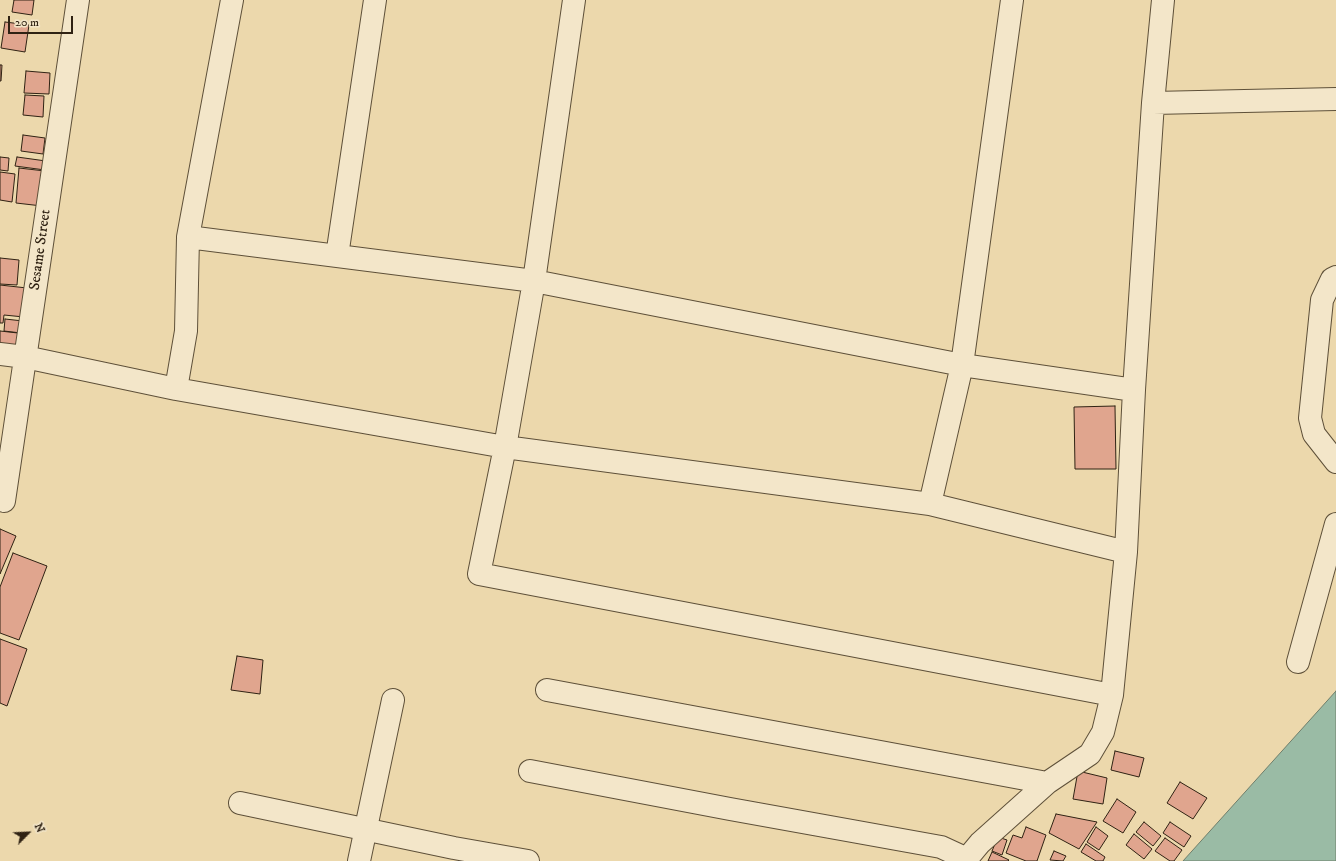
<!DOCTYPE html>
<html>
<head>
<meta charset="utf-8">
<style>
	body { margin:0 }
	#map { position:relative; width:1336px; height:861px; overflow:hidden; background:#ecd8ac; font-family:"IM FELL DW Pica",serif }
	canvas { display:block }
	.north { position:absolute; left:8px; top:813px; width:40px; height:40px; -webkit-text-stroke:3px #f3e6c9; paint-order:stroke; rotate:66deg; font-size:11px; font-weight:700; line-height:16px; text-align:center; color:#2f2213 }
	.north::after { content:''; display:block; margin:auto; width:14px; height:18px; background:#2f2213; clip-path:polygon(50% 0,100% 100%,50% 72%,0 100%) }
	.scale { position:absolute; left:8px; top:16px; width:65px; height:18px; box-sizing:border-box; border:2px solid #2f2213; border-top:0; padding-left:5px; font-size:12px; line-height:14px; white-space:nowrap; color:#2f2213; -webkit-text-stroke:3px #f3e6c9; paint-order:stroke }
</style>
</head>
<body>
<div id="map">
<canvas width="1336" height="861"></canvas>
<div class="north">N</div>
<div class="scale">20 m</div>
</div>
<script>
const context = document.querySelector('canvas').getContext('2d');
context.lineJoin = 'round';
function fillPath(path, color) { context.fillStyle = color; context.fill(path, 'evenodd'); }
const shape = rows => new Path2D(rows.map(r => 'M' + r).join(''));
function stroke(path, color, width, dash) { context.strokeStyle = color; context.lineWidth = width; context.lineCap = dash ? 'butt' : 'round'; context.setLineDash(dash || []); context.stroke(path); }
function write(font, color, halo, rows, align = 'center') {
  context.font = font + ' "IM FELL DW Pica",serif'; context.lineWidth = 3; context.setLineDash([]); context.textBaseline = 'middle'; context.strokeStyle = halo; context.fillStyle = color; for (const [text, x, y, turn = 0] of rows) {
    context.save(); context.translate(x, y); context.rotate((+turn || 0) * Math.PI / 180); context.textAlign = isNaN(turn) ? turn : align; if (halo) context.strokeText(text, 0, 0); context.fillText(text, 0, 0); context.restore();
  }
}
const water = shape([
	[1336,691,1336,861,1183,861,1336,691]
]);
fillPath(water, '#9abba5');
stroke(water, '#6f7e6b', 1);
const building = shape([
	[14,0,34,0,32,15,12,12,14,0],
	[5,22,29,25,25,52,1,48,5,22],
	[0,65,2,65,1,81,0,81,0,65],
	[26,71,50,73,49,94,24,93,26,71],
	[25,95,44,96,43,117,23,115,25,95],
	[23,135,45,138,43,154,21,151,23,135],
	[0,157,9,158,8,171,0,170,0,157],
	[17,157,46,161,45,170,15,166,17,157],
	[19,168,45,171,42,206,16,203,19,168],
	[0,172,15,174,12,202,0,200,0,172],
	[0,258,19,260,17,285,0,284,0,258],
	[0,285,27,288,24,317,4,315,3,323,0,323,0,285],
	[5,319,23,321,21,333,4,331,5,319],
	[0,331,18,333,15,355,0,353,0,331],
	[1115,406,1116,469,1075,469,1074,407,1115,406],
	[0,529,16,536,0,574,0,529],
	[13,553,47,566,19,640,0,633,0,587,13,553],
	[0,639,27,649,7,706,0,703,0,639],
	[237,656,263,660,260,694,231,690,237,656],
	[1115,751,1144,758,1139,777,1111,770,1115,751],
	[1078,771,1107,778,1103,804,1073,799,1078,771],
	[1180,782,1207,798,1193,819,1167,803,1180,782],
	[1117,799,1136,812,1123,833,1103,821,1117,799],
	[1056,814,1097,822,1079,849,1049,833,1056,814],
	[1144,822,1161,836,1153,846,1136,832,1144,822],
	[1170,822,1191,836,1184,847,1163,833,1170,822],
	[1026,827,1046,835,1037,861,1026,861,1006,853,1013,835,1022,838,1026,827],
	[1096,827,1108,836,1099,850,1087,842,1096,827],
	[1134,834,1152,849,1144,859,1126,845,1134,834],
	[998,837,1007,840,1002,855,992,851,998,837],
	[1165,838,1182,850,1174,861,1170,861,1155,851,1165,838],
	[1086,844,1105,857,1103,861,1096,861,1081,852,1086,844],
	[1054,851,1066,856,1063,861,1050,860,1054,851],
	[992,852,1009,860,1008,861,988,861,992,852]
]);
fillPath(building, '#e0a58e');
stroke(building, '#2f2213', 1);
const minor = shape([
	[574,0,534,281,505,447,479,574,1112,695],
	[1153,103,1336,99],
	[188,237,534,281,962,365,1134,390],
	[337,256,375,0],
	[1336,277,1332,279,1322,300,1310,418,1314,434,1336,462],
	[0,354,25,357,176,389,505,447,930,504,1126,552],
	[176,389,186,331,188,237,232,0],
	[4,501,78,0],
	[930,504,962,365,1012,0],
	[1298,662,1336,524],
	[547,690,1047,783],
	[530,771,730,809,941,847,967,859],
	[240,803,454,848,528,861],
	[359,861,393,700],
	[965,861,980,843,1047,783,1090,754,1103,732,1112,695,1126,552,1134,390,1153,103,1163,0]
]);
stroke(minor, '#5e5039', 24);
stroke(minor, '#f3e6c9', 22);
write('15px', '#2f2213', '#f3e6c9', [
	["Sesame Street",41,250,-82]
]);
</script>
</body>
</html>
